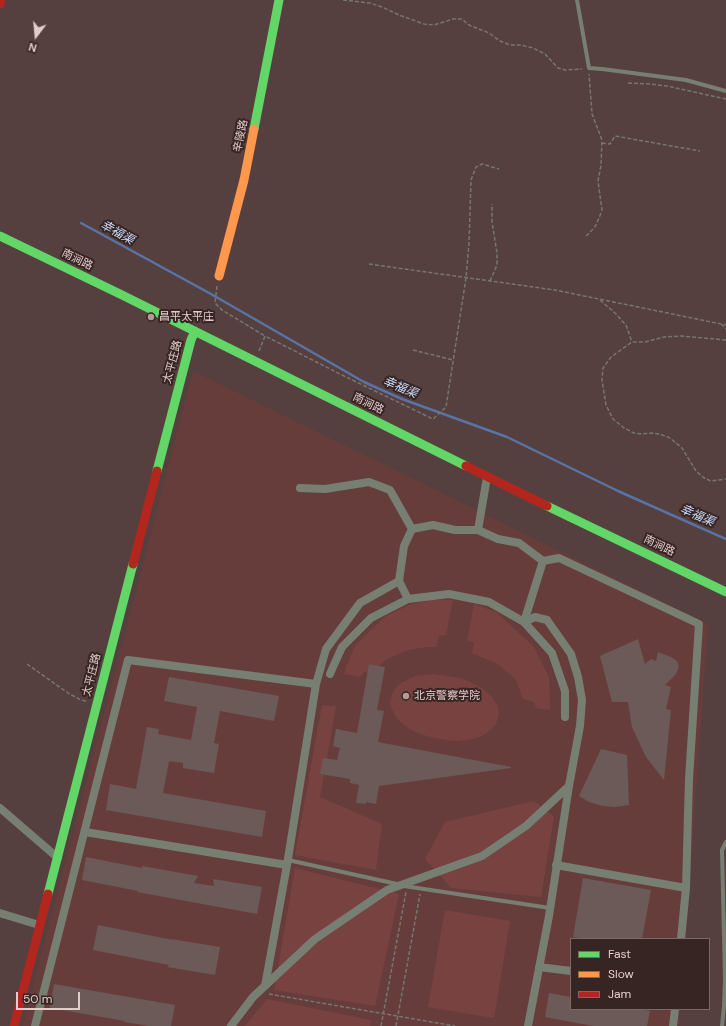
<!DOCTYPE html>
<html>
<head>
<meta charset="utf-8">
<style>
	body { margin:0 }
	#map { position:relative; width:726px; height:1026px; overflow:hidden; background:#55403f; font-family:"DM Sans",sans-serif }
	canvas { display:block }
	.legend { position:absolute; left:570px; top:938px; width:140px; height:72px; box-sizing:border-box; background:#372524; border:1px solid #7c6866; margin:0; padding:5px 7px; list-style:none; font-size:12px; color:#e4ccca }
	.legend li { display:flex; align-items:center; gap:8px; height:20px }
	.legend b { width:20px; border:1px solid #7c6866 }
	.north { position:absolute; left:16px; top:16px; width:40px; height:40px; -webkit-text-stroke:3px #372524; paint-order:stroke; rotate:196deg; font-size:11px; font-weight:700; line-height:16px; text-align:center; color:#e4ccca }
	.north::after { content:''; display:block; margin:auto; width:14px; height:18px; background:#e4ccca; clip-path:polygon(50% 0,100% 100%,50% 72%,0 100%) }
	.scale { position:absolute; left:16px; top:992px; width:64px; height:18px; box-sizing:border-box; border:2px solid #e4ccca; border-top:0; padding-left:5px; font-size:12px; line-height:14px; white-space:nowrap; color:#e4ccca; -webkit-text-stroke:3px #372524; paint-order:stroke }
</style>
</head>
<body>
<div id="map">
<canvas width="726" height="1026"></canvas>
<ul class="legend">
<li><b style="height:5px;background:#63d668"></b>Fast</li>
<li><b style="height:5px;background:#ff974d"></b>Slow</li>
<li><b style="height:5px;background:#b3261e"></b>Jam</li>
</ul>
<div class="north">N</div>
<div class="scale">50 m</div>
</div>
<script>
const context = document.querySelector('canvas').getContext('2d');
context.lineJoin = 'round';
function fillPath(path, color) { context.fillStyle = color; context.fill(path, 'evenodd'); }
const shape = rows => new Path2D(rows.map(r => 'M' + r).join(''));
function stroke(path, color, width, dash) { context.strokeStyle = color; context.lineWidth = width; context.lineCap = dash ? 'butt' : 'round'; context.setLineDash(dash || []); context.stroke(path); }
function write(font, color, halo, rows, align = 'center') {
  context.font = font + ' "DM Sans","Noto Sans SC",sans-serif'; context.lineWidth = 4; context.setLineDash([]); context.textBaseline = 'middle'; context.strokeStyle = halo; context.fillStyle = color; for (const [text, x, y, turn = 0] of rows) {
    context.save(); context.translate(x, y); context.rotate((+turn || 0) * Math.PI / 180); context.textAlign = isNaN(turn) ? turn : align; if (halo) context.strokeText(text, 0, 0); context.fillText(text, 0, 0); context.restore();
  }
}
fillPath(shape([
	[193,371,708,624,686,939,571,939,571,1009,680,1009,679,1026,23,1026]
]), '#673d3c');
fillPath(shape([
	[431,600,453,600,446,635,439,636,436,647,427,647,408,650,387,659,371,673,364,672,360,677,344,674,346,667,355,646,373,628,386,616,409,605],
	[474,604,496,612,534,647,549,677,550,710,536,708,534,702,523,699,516,680,498,664,472,653,474,642,467,641],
	[433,674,460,678,468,681,482,688,492,697,498,707,499,713,496,724,491,730,484,735,473,739,457,741,447,740,431,737,420,734,408,728,397,719,391,707,390,703,392,694,397,686,403,682,416,676],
	[322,705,336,706,320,797,382,824,376,870,295,855],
	[534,801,554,816,541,897,451,888,425,859,445,822],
	[295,868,399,894,375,1006,274,990],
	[445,910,510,921,494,1018,428,1007],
	[267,999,371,1020,370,1026,245,1026]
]), '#784240');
stroke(shape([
	[81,223,211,294,364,382,402,399,507,437,618,491,726,539]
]), '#5a73a5', 2.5);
fillPath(shape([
	[638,639,645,664,651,659,656,661,658,652,671,657,677,661,679,666,676,674,665,685,671,687,666,709,671,710,664,780,646,757,632,727,628,702,612,702,600,656],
	[369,664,385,667,377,710,384,711,378,742,511,767,511,768,379,786,376,804,366,802,366,804,356,803,359,785,350,783,350,779,320,774,323,758,337,760,340,748,333,746,336,729,357,733],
	[169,677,279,696,274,721,220,711,214,743,219,744,214,773,183,768,183,763,169,761,163,793,266,811,262,837,106,810,110,784,136,789,147,727,159,729,158,734,191,740,197,707,164,701],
	[601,749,627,755,629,805,615,807,602,806,589,802,579,796],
	[86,857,142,868,142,866,198,876,194,883,214,886,213,879,262,887,257,914,137,892,138,891,82,880],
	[583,878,651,890,642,939,585,939,573,937],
	[98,925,173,940,171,939,220,947,215,975,167,967,169,965,93,950],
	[54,984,175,1005,171,1026,149,1026,124,1022,125,1021,50,1008],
	[549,993,571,997,571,1009,639,1009,650,1011,647,1026,593,1026,545,1017]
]), '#6b5a57');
stroke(shape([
	[343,0,370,3,382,7,399,15,424,24,434,25,453,19,462,19,469,25,489,33,500,41,510,45,521,45,533,48,545,54,558,68,565,70,582,69],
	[628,83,650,84,667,86,726,99],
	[602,143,610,144,615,136,700,151],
	[586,236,595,227,599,218,602,210,598,181,601,165,602,140,592,114,589,74],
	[369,264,555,290,726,325],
	[490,281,497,265,497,253,492,222,492,204],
	[217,286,215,303,222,310,265,336],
	[600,300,616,314,626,325,632,342],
	[721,324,726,329],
	[726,340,681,336,664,337,645,342,632,342,611,357,603,368,602,380,606,405,613,419,624,428,634,433,641,434,651,433,660,434,670,438,682,448,696,471,704,478,711,481,726,479],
	[413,350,453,360],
	[259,351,265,336,344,376,433,419,446,407,466,278,469,243,471,180,476,167,482,164,499,169],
	[27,664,68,693,79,699,88,702],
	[269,994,455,1026],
	[381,1026,406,892],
	[396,1026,420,894]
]), '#76766f', 1.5, [4, 2]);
stroke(shape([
	[577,0,589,68,602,69,686,80,726,91],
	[288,860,397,884],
	[404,886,550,908],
	[722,1026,724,1006,725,979,722,850,726,842]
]), '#777f73', 4);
stroke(shape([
	[300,488,325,489,369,482,390,490,412,529],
	[478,530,487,477],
	[543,561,559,558,699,624,689,779,686,888,681,939],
	[408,599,399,581,404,546,412,529,433,525,455,530,478,530,498,539,519,543,543,561,524,622],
	[524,622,535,617,547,620,571,654,578,677,582,700,580,726,569,786,549,916,528,1026],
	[330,674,333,667,342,647,371,618,408,599,449,594,489,602,524,622,552,653,565,691,565,717],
	[0,808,58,858],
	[85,832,287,865],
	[556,865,686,888],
	[0,913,39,925],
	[539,967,571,971],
	[265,986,287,865,316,684,326,649,360,603,399,581],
	[35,1026,128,660,316,684],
	[231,1026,253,997,315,939,387,890,482,856,526,826,569,786],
	[673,1026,675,1009]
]), '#777f73', 8);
stroke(shape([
	[254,129,279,0],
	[0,236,120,294,466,466],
	[157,471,191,340,195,331],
	[547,506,726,592],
	[48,894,133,564]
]), '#63d668', 9);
stroke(shape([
	[219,276,244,180,254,129]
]), '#ff974d', 9);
stroke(shape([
	[0,4,1,0],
	[466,466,547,506],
	[133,564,157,471],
	[14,1026,48,894]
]), '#b3261e', 9);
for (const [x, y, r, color] of [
	[151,317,4,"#b29b99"],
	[406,696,4,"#b29b99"]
]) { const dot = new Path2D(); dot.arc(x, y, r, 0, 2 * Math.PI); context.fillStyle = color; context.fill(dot); stroke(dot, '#372524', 1.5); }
write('11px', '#e4ccca', '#372524', [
	["辛陵路",241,136,-78],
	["南涧路",77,260,26],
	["太平庄路",173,362,-75],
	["南涧路",368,404,26],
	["南涧路",659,546,26],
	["太平庄路",92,675,-76]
]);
write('11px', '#e4ccca', '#372524', [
	["昌平太平庄",159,317],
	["北京警察学院",414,696]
], 'left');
write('italic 12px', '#cadcfc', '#372524', [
	["幸福渠",117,233,29],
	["幸福渠",400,388,23],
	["幸福渠",697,516,24]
]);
</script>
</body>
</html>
